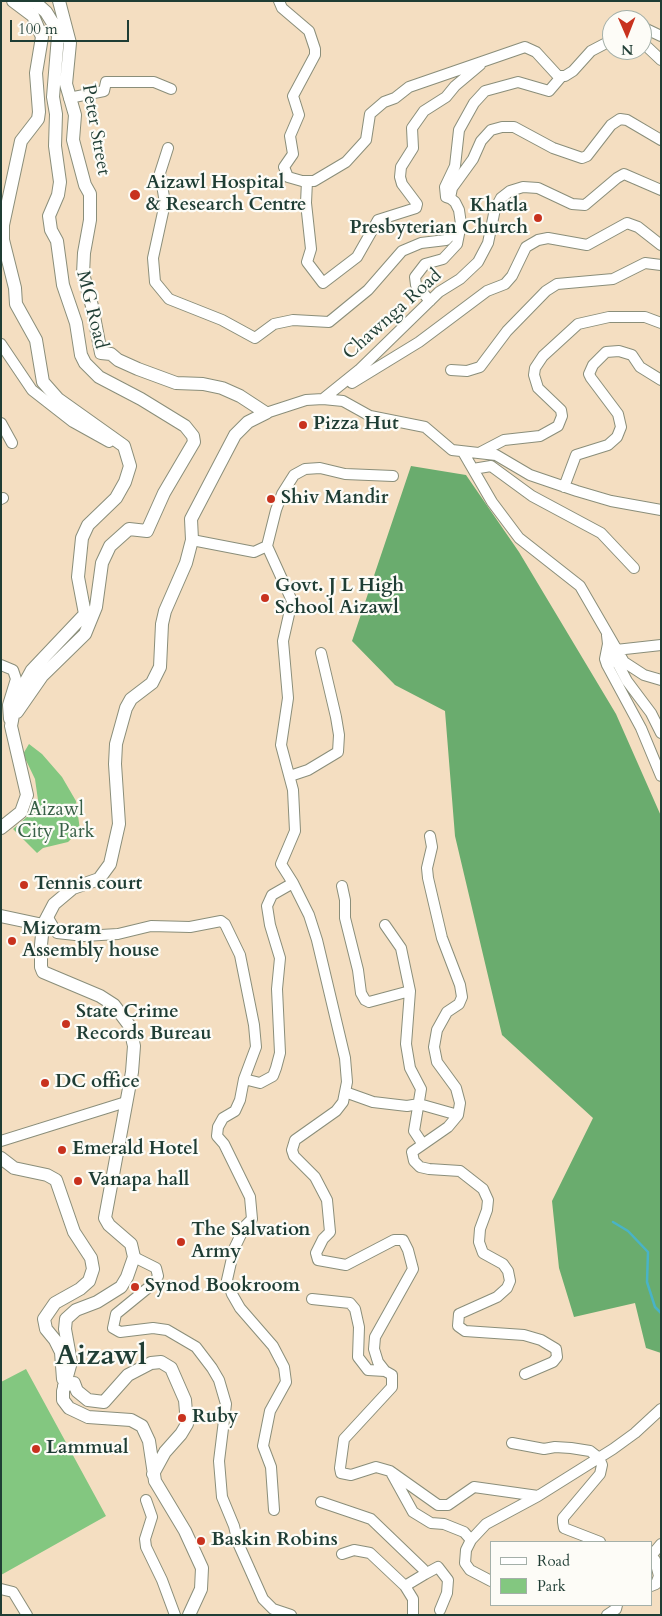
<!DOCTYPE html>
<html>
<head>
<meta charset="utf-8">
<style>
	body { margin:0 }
	#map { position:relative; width:662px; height:1616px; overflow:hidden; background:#f4dec1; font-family:Cardo,serif }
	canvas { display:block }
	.frame { position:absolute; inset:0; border:2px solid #1f3d34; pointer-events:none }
	.legend { position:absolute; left:490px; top:1541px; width:162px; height:65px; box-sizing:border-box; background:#fdfcf7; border:1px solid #a4b0a9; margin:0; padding:6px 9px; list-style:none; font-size:15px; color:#1f3d34 }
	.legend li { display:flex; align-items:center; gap:10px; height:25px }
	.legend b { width:25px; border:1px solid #a4b0a9 }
	.north { position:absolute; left:602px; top:10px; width:50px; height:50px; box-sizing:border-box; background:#fdfcf7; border:1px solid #a4b0a9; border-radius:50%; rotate:179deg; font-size:14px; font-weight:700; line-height:20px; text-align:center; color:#1f3d34 }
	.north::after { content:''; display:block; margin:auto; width:18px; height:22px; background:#c8321e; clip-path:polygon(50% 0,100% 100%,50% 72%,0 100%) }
	.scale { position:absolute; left:10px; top:20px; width:119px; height:22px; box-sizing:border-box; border:2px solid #1f3d34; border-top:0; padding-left:6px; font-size:15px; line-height:18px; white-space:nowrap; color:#1f3d34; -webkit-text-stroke:4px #fdfcf7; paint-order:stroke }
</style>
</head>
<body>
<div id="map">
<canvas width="662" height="1616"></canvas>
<div class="frame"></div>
<ul class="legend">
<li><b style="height:6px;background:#fff"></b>Road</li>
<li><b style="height:14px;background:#83c780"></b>Park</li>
</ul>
<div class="north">N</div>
<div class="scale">100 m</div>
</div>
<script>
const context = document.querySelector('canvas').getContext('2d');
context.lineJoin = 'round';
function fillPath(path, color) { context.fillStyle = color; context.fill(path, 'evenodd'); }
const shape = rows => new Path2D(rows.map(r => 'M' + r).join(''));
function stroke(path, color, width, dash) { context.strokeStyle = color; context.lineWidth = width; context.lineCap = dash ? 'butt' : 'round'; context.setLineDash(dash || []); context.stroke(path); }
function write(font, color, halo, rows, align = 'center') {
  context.font = font + ' Cardo,serif'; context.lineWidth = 4.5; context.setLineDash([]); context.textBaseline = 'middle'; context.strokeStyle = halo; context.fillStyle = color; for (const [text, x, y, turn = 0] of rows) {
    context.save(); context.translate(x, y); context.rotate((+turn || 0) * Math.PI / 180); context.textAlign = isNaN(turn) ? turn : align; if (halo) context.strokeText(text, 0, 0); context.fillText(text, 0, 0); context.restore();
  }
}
fillPath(shape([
	[29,744,42,754,62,777,76,801,80,830,68,842,43,848,37,853,13,829,36,809,38,800,35,779,23,754],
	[26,1369,106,1516,1,1575,1,1382]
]), '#83c780');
fillPath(shape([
	[411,466,466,475,519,552,616,714,661,816,661,1353,646,1348,635,1303,574,1317,559,1268,552,1201,593,1118,502,1035,455,836,445,711,395,685,352,641]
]), '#6aac6e');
stroke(shape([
	[613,1222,628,1231,648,1252,647,1282,655,1307,661,1313]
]), '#49b3c7', 2.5);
const minor = shape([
	[279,1,282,8,309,31,315,49,315,55,293,96,299,115,290,136,293,154,284,167,288,177,302,181,314,181,346,162,366,140,370,114,384,102,395,98,409,87,525,47,536,52,558,76,565,76,573,71,591,51,612,40],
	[642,27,661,36],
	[642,42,661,60],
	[69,98,104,91,106,82,154,82,171,89],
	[168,148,160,173,165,203,153,258,155,282,169,299,222,320,255,338,274,324,293,320,329,322,368,290,402,251,421,243,446,240,461,224],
	[307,181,306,203,311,249,307,262,323,283,357,257,378,220,416,208,417,204,402,184,400,177,401,167,413,148,412,128,424,111,446,97,455,86,480,65],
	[449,198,446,197,445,187,455,166,459,130,474,103,485,91,518,82,549,91,561,77],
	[430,301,416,285,415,277,425,264,443,259,457,244,461,224,459,210,455,202,450,198,452,188,473,159,481,141,491,130,502,127,514,127,553,148,582,158,587,156,611,125,620,119,627,120,661,140],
	[1,344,32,390,73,422,109,442],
	[451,370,467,371,480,367,507,331,546,291,557,284,613,279,645,263,661,265],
	[352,383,419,342,487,291,505,284,512,276,526,247,538,240,548,238,587,245,627,223,638,227,661,245],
	[323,399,359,370,439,292,460,279,478,262,488,243,495,209,501,198,510,191,523,187,538,188,572,204,585,205,617,178,624,174,661,190],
	[266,413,306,400,323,399,343,401,370,416,425,427,452,450,496,455,530,475,577,491,611,501,661,510],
	[1,423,12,443],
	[463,452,492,502,519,538,580,586,624,662,644,675,661,680],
	[481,452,504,440,540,436,558,426,562,416,561,410,538,388,534,375,535,368,543,356,578,324,609,317,645,317,661,323],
	[473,469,491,466,532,496,601,533,634,568],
	[564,487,576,455,608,445,617,437,621,427,618,414,591,378,589,374,593,365,606,352,619,351,632,355,640,367,661,380],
	[1,499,3,498],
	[192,540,254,552,267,546,276,510,282,494,294,475,305,469,320,468,345,474,393,476],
	[267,546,292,601,283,641,288,698,281,745,293,790,295,831,281,864,293,883,309,915,317,940,345,1058,347,1082,343,1102,336,1111,295,1140,292,1150,294,1156,315,1177,327,1200,330,1232,323,1239,316,1253,318,1260,346,1265,394,1240,403,1240,408,1250,413,1269,375,1337,374,1349,378,1362,385,1371,392,1375,392,1387,344,1439,340,1468,341,1473,351,1475,376,1467,390,1471,438,1505,448,1505,474,1487,538,1496],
	[607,635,608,644,605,659,607,665,641,728,661,776],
	[616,650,661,645],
	[607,652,618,664,627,681,651,713,661,733],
	[1,665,13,670,16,679,8,705,9,719],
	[290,776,308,770,338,752,339,735,336,717,321,653],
	[430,836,432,847,427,868,428,878,442,938,460,985,462,997,459,1004,447,1012,437,1030,434,1047,437,1062,456,1088,460,1103,458,1115,448,1127,412,1152,414,1161,420,1167,429,1169,460,1171,483,1189,488,1200,487,1210,480,1229,479,1242,483,1253,503,1264,508,1271,510,1281,507,1288,497,1297,459,1314,458,1326,465,1331,524,1335,541,1340,556,1349,557,1357,553,1362,525,1374],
	[342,886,345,900,345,918,358,970,361,993,365,1000,369,1002,410,991],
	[47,916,57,933,84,936,118,934,151,926,190,927,221,921,225,924,240,955,254,1025,256,1047,244,1079,240,1100,235,1111,223,1118,218,1127,217,1136,224,1144,250,1197,252,1219,245,1226,234,1249,227,1280,232,1294,240,1308,273,1346,284,1367,286,1382,270,1411,263,1446,271,1467,274,1510],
	[385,925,401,948,410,991,406,1044,410,1068,421,1089,414,1131,422,1143],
	[244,1079,260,1083,273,1076,276,1068,280,1053,277,989,280,958,270,925,267,906,272,895,293,883],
	[345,1092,373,1102,407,1106,419,1104,458,1115],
	[1,1141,126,1102],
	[134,1257,156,1268,158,1276,154,1283,116,1314,113,1328,120,1332,153,1328,167,1330,196,1347,212,1368,219,1380,226,1404,219,1461,222,1497,234,1526,238,1543,263,1599,273,1609,291,1615],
	[312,1299,350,1303,355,1309,359,1327,358,1357,368,1370,385,1371],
	[512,1443,544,1449,555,1447,571,1448,590,1451,599,1458,602,1465,600,1474,563,1518,563,1522,564,1528,569,1530,600,1542],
	[392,1474,413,1512,431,1523,444,1524,464,1532,471,1540,486,1524,538,1496,613,1449,635,1433,661,1409],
	[146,1500,152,1517,145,1539,146,1547,162,1580,175,1615],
	[321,1502,371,1519,423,1569,425,1574,405,1586],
	[471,1540,466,1550,465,1563,470,1570,491,1581],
	[342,1554,354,1550,370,1553,405,1586,413,1599,413,1615],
	[651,1556,655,1560,659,1576,656,1584,651,1586],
	[651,1556,661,1544],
	[425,1574,438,1567,448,1580,447,1593,440,1610],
	[1,1589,13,1592,27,1615],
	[607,1615,616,1609,617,1605]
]);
const major = shape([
	[59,1,70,43,66,84,75,115,73,140,85,185,90,194,90,220,84,253,83,274,92,306,101,353,111,354,118,360,138,369,176,383,203,384,222,388,240,396,266,413],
	[17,712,42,676,85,634,96,607,102,563,110,546,129,529,147,531,164,493,194,442,193,436,185,426,141,399,99,377,85,363,81,355,76,323,63,285,57,241,51,230,49,216,58,195,60,182,55,146,56,114,53,97,58,36,54,25,46,12,36,3,28,1],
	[1,828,21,812,27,795,11,726,16,699,32,670,85,614,78,577,82,538,88,525,116,498,125,482,130,466,124,446,58,399,43,382,36,340,16,304,15,288,3,240,3,225,21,141,38,119,39,112,36,73,42,37,33,16,13,1],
	[1,916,43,925],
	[1,1158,14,1168,47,1175,56,1180,74,1232,91,1258,93,1269,89,1281,80,1289,55,1303,44,1319,46,1329,55,1340,61,1352,63,1379],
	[64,1386,74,1383,77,1391,88,1400,104,1402,128,1375,151,1363,161,1362,171,1368,185,1400,187,1424,181,1434,165,1452,153,1474],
	[189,1615,201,1589,202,1568,185,1531,155,1481,149,1441,142,1426,131,1420,88,1417,69,1408,63,1400,63,1391,71,1362,65,1329,66,1319,76,1310,97,1302,121,1287,127,1277,134,1257,131,1244,109,1225,105,1218,132,1072,134,1046,129,1025,114,1005,100,996,43,972,41,967,41,945,43,925,54,904,73,888,99,879,110,864,119,824,115,764,116,744,126,708,131,699,152,683,160,667,162,624,165,611,186,563,192,540,191,519,235,435,248,422,266,413]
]);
stroke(minor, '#8a8e7a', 12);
stroke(major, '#8a8e7a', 14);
stroke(minor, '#fff', 10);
stroke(major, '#fff', 12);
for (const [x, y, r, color] of [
	[135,195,6,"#c8321e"],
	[538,218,5,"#c8321e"],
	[303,425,5,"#c8321e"],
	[271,499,5,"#c8321e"],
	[265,598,5,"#c8321e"],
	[24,885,5,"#c8321e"],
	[12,941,5,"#c8321e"],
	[66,1024,5,"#c8321e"],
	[45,1083,5,"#c8321e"],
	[62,1150,5,"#c8321e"],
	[78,1181,5,"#c8321e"],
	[181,1242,5,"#c8321e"],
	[135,1287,5,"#c8321e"],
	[182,1418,5,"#c8321e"],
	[36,1449,5,"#c8321e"],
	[201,1541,5,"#c8321e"]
]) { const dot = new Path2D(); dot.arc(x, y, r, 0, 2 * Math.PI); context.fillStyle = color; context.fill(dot); stroke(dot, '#fdfcf7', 2); }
write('19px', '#1f3d34', '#fdfcf7', [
	["Peter Street",95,130,80],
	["MG Road",91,310,76],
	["Chawnga Road",393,315,-42]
]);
write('bold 19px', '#1f3d34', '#fdfcf7', [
	["Aizawl Hospital",146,184],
	["& Research Centre",146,206],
	["Khatla",528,207,"right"],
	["Presbyterian Church",528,229,"right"],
	["Pizza Hut",313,425],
	["Shiv Mandir",281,499],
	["Govt. J L High",275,587],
	["School Aizawl",275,609],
	["Tennis court",34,885],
	["Mizoram",22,930],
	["Assembly house",22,952],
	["State Crime",76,1013],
	["Records Bureau",76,1035],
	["DC office",55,1083],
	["Emerald Hotel",72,1150],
	["Vanapa hall",88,1181],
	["The Salvation",191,1231],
	["Army",191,1253],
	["Synod Bookroom",145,1287],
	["Ruby",192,1418],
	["Lammual",46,1449],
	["Baskin Robins",211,1541]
], 'left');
write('19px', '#386047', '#fdfcf7', [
	["Aizawl",56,811],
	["City Park",56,833]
]);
write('bold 29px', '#1f3d34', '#fdfcf7', [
	["Aizawl",101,1357]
]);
</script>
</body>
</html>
